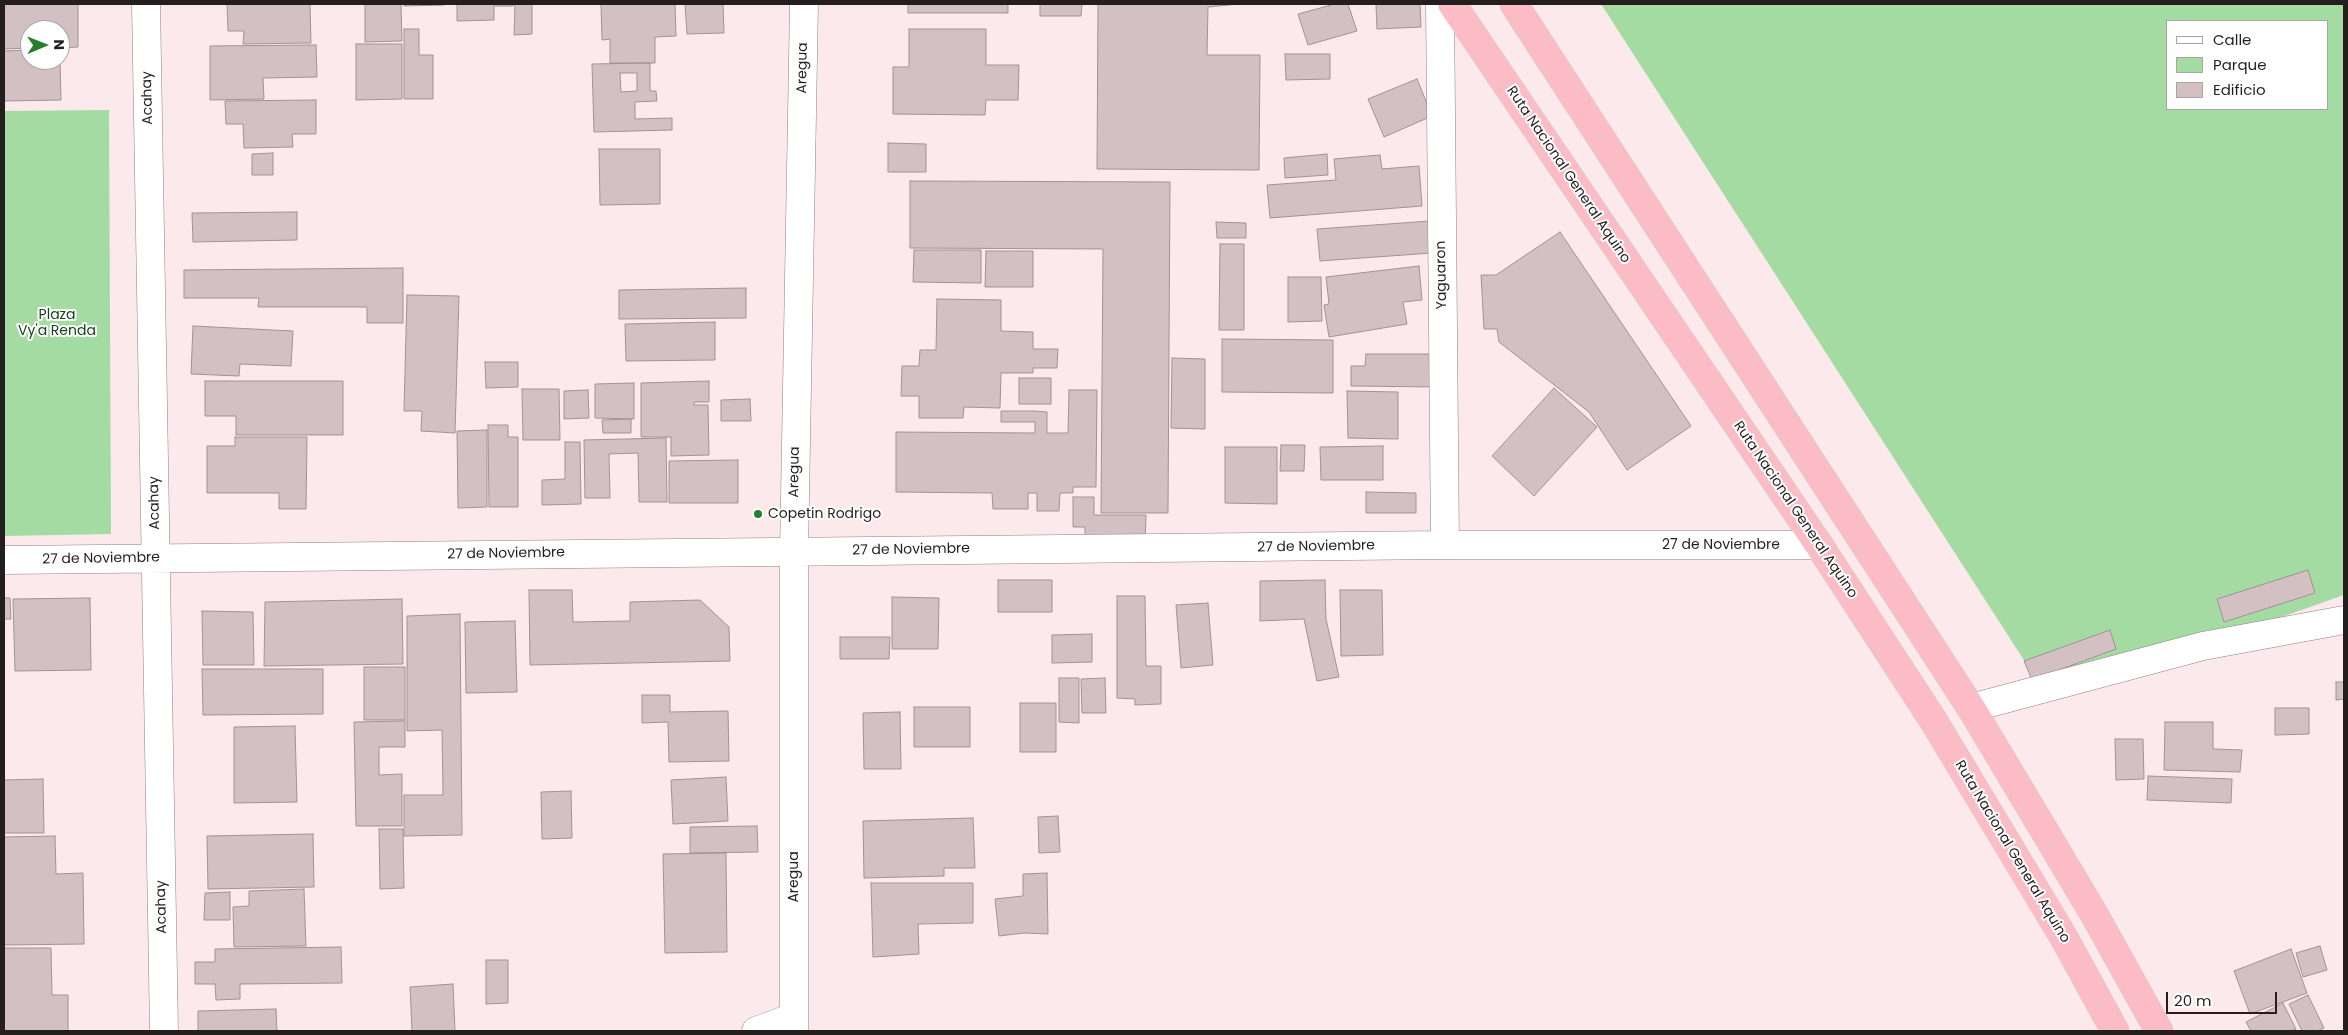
<!DOCTYPE html>
<html>
<head>
<meta charset="utf-8">
<style>
	body { margin:0 }
	#map { position:relative; width:2348px; height:1035px; overflow:hidden; background:#fce9eb; font-family:Poppins,sans-serif }
	canvas { display:block }
	.frame { position:absolute; inset:0; border:5px solid #251e1f; pointer-events:none }
	.legend { position:absolute; left:2166px; top:20px; width:162px; height:90px; box-sizing:border-box; background:#fff; border:1px solid #a8a5a5; margin:0; padding:6px 9px; list-style:none; font-size:15px; color:#251e1f }
	.legend li { display:flex; align-items:center; gap:10px; height:25px }
	.legend b { width:25px; border:1px solid #a8a5a5 }
	.north { position:absolute; left:20px; top:20px; width:50px; height:50px; box-sizing:border-box; background:#fff; border:1px solid #a8a5a5; border-radius:50%; rotate:89deg; font-size:14px; font-weight:700; line-height:20px; text-align:center; color:#251e1f }
	.north::after { content:''; display:block; margin:auto; width:18px; height:22px; background:#277e2d; clip-path:polygon(50% 0,100% 100%,50% 72%,0 100%) }
	.scale { position:absolute; left:2166px; top:992px; width:111px; height:22px; box-sizing:border-box; border:2px solid #251e1f; border-top:0; padding-left:6px; font-size:15px; line-height:18px; white-space:nowrap; color:#251e1f; -webkit-text-stroke:4px #fff; paint-order:stroke }
</style>
</head>
<body>
<div id="map">
<canvas width="2348" height="1035"></canvas>
<div class="frame"></div>
<ul class="legend">
<li><b style="height:6px;background:#fff"></b>Calle</li>
<li><b style="height:14px;background:#a4dba3"></b>Parque</li>
<li><b style="height:14px;background:#d2c0c2"></b>Edificio</li>
</ul>
<div class="north">N</div>
<div class="scale">20 m</div>
</div>
<script>
const context = document.querySelector('canvas').getContext('2d');
context.lineJoin = 'round';
function fillPath(path, color) { context.fillStyle = color; context.fill(path, 'evenodd'); }
const shape = rows => new Path2D(rows.map(r => 'M' + r).join(''));
function stroke(path, color, width, dash) { context.strokeStyle = color; context.lineWidth = width; context.lineCap = dash ? 'butt' : 'round'; context.setLineDash(dash || []); context.stroke(path); }
function write(font, color, halo, rows, align = 'center') {
  context.font = font + ' Poppins,sans-serif'; context.lineWidth = 4; context.setLineDash([]); context.textBaseline = 'middle'; context.strokeStyle = halo; context.fillStyle = color; for (const [text, x, y, turn = 0] of rows) {
    context.save(); context.translate(x, y); context.rotate((+turn || 0) * Math.PI / 180); context.textAlign = isNaN(turn) ? turn : align; if (halo) context.strokeText(text, 0, 0); context.fillText(text, 0, 0); context.restore();
  }
}
fillPath(shape([
	[1601,4,2344,4,2344,595,2049,699],
	[2167,21,2327,21,2327,109,2167,109],
	[109,110,111,534,4,536,4,111]
]), '#a4dba3');
const building = shape([
	[4,4,78,4,78,47,60,48,60,30,30,30,30,48,4,49,4,4],
	[227,4,310,4,311,43,243,44,244,31,228,31,227,4],
	[365,4,401,4,402,41,365,42,365,4],
	[404,4,444,4,444,5,404,6,404,4],
	[457,4,513,4,513,6,494,6,494,20,457,21,457,4],
	[515,4,532,4,532,34,514,35,515,4],
	[601,4,675,4,676,36,655,37,655,63,610,63,610,39,602,40,601,4],
	[685,4,723,4,724,33,687,34,685,4],
	[908,4,1008,4,1008,13,908,13,908,4],
	[1040,4,1082,4,1081,16,1040,16,1040,4],
	[1098,4,1239,4,1208,7,1207,55,1260,55,1259,170,1097,169,1098,4],
	[1335,4,1348,4,1357,31,1308,45,1298,14,1335,4],
	[1376,4,1420,4,1421,27,1377,29,1376,4],
	[404,29,419,29,419,55,433,55,433,99,404,99,404,29],
	[909,29,986,29,986,65,1019,65,1018,100,986,100,985,115,893,114,893,67,909,67,909,29],
	[356,44,402,44,402,99,356,100,356,44],
	[316,45,317,77,263,78,264,99,210,100,210,46,316,45],
	[30,50,30,60,60,60,61,100,4,101,4,51,30,50],
	[1285,54,1330,54,1330,79,1286,80,1285,54],
	[650,63,650,91,656,91,657,101,635,102,635,119,672,118,672,130,594,132,592,64,650,63],
	[620,73,637,73,637,91,621,92,620,73],
	[1417,79,1432,116,1384,137,1368,99,1417,79],
	[316,100,316,134,292,134,293,147,244,148,243,124,226,124,225,101,316,100],
	[888,143,926,144,926,172,888,172,888,143],
	[599,149,660,149,660,204,600,205,599,149],
	[273,153,273,175,252,175,252,154,273,153],
	[1327,154,1328,175,1285,178,1284,158,1327,154],
	[1380,155,1382,169,1419,166,1422,206,1270,218,1267,185,1336,180,1334,159,1380,155],
	[910,181,1170,182,1168,513,1101,513,1103,249,910,248,910,181],
	[297,212,297,240,193,242,192,213,297,212],
	[1430,221,1432,253,1320,261,1317,229,1430,221],
	[1216,222,1246,223,1246,238,1217,238,1216,222],
	[1560,232,1691,426,1627,470,1589,412,1499,342,1497,329,1484,329,1481,275,1496,275,1560,232],
	[1220,244,1244,244,1244,330,1219,330,1220,244],
	[914,250,981,250,981,283,913,282,914,250],
	[986,251,1033,251,1033,287,985,287,986,251],
	[1419,266,1422,300,1403,302,1407,324,1329,337,1324,305,1329,304,1326,277,1419,266],
	[403,268,403,323,367,323,367,307,258,307,259,298,184,298,184,270,403,268],
	[1288,277,1321,277,1322,321,1288,322,1288,277],
	[746,288,746,318,619,319,619,290,746,288],
	[407,295,459,296,455,433,421,431,422,411,404,411,407,295],
	[937,299,1001,300,1001,331,1033,332,1033,349,1058,349,1057,368,1033,368,1033,373,1001,373,1000,408,964,407,963,418,919,418,919,396,901,396,902,366,919,366,920,350,936,350,937,299],
	[715,322,715,360,626,361,625,324,715,322],
	[193,326,293,331,291,366,240,364,239,376,191,374,193,326],
	[1222,339,1333,340,1333,393,1222,392,1222,339],
	[1366,354,1438,354,1438,387,1351,386,1351,366,1365,366,1366,354],
	[1172,358,1205,359,1205,429,1171,428,1172,358],
	[485,362,518,362,518,387,486,388,485,362],
	[1019,378,1051,378,1051,404,1019,404,1019,378],
	[205,381,343,381,343,435,236,435,236,416,205,416,205,381],
	[709,381,709,402,694,402,694,405,708,405,709,455,671,456,671,437,641,437,641,383,709,381],
	[634,383,634,419,595,418,595,384,634,383],
	[1554,388,1597,427,1534,496,1492,456,1554,388],
	[522,389,559,389,560,440,523,440,522,389],
	[588,390,589,418,564,419,564,391,588,390],
	[1069,390,1097,390,1096,487,1073,487,1073,493,1060,493,1059,511,1037,511,1037,493,1028,493,1028,509,993,509,992,493,896,492,896,432,1035,433,1035,422,1001,422,1001,411,1035,411,1047,412,1047,433,1068,433,1069,390],
	[1347,391,1398,392,1398,439,1348,438,1347,391],
	[750,399,751,421,721,421,721,400,750,399],
	[631,419,631,433,603,433,602,420,631,419],
	[488,425,508,425,508,437,518,437,518,507,489,507,488,425],
	[487,430,487,507,458,508,457,431,487,430],
	[235,437,307,437,306,509,279,509,279,493,207,493,207,446,235,446,235,437],
	[666,438,667,502,639,502,638,453,609,454,610,498,585,498,584,440,666,438],
	[565,442,580,442,581,504,542,505,542,480,565,479,565,442],
	[1281,445,1305,445,1304,471,1280,471,1281,445],
	[1383,446,1383,480,1321,480,1320,447,1383,446],
	[1225,447,1277,447,1277,504,1225,503,1225,447],
	[738,460,738,503,669,503,669,461,738,460],
	[1366,492,1416,493,1416,513,1366,513,1366,492],
	[1073,497,1094,497,1094,515,1146,515,1145,542,1085,541,1085,527,1073,527,1073,497],
	[2308,570,2315,593,2224,622,2217,599,2308,570],
	[998,580,1052,580,1052,612,998,612,998,580],
	[1325,580,1326,619,1339,677,1317,681,1304,619,1260,621,1260,581,1325,580],
	[529,590,572,590,573,622,630,621,630,602,700,600,729,627,730,661,530,665,529,590],
	[1340,590,1382,590,1383,655,1341,656,1340,590],
	[1117,596,1145,596,1146,666,1161,666,1161,704,1135,705,1135,699,1117,698,1117,596],
	[892,597,939,598,938,649,892,649,892,597],
	[4,598,10,598,11,619,4,619,4,598],
	[90,598,91,670,15,671,13,599,90,598],
	[402,599,403,664,264,666,265,602,402,599],
	[1208,603,1213,665,1181,668,1176,605,1208,603],
	[202,611,253,612,254,665,203,665,202,611],
	[460,614,462,835,404,836,404,795,443,795,442,730,407,731,407,616,460,614],
	[515,621,517,692,466,693,465,622,515,621],
	[2110,630,2116,649,2032,680,2024,661,2110,630],
	[1092,634,1092,662,1052,663,1052,635,1092,634],
	[840,637,890,637,889,659,840,659,840,637],
	[364,667,405,667,405,720,364,720,364,667],
	[202,669,323,669,323,714,203,715,202,669],
	[1059,678,1079,678,1079,723,1059,722,1059,678],
	[1105,678,1106,713,1082,713,1081,679,1105,678],
	[2336,682,2344,682,2344,699,2336,700,2336,682],
	[642,695,670,695,670,712,728,711,729,761,669,762,668,722,642,723,642,695],
	[1020,703,1056,703,1056,752,1020,752,1020,703],
	[914,707,970,707,970,747,914,747,914,707],
	[2275,708,2309,708,2309,734,2275,735,2275,708],
	[900,712,901,769,864,769,863,713,900,712],
	[405,721,405,747,379,747,379,775,402,774,402,826,356,826,354,722,405,721],
	[2165,722,2213,722,2213,749,2242,750,2240,772,2164,770,2165,722],
	[295,726,297,802,234,803,234,727,295,726],
	[2115,739,2143,739,2144,779,2116,780,2115,739],
	[2148,776,2232,779,2231,803,2147,800,2148,776],
	[726,777,728,821,673,824,671,780,726,777],
	[43,779,44,833,4,833,4,780,43,779],
	[571,791,572,838,542,839,541,792,571,791],
	[1058,816,1060,852,1039,853,1038,817,1058,816],
	[973,818,975,868,944,868,944,876,864,878,863,821,973,818],
	[757,826,758,852,690,853,690,827,757,826],
	[379,829,403,829,404,888,380,889,379,829],
	[313,834,314,887,208,889,207,836,313,834],
	[55,836,56,874,83,873,84,944,4,945,4,837,55,836],
	[726,853,727,952,665,953,663,854,726,853],
	[1047,873,1048,934,1024,933,999,936,995,899,1023,896,1023,874,1047,873],
	[871,883,973,883,973,923,918,924,919,954,873,957,871,883],
	[304,889,306,946,234,947,233,907,249,906,249,891,304,889],
	[230,892,230,920,204,920,205,893,230,892],
	[2320,946,2327,970,2303,977,2296,953,2320,946],
	[341,947,342,983,240,984,240,999,216,1000,215,984,195,984,195,962,215,962,215,949,341,947],
	[4,948,51,948,52,995,68,995,68,1031,4,1031,4,948],
	[2291,949,2307,993,2250,1014,2234,971,2291,949],
	[486,960,508,960,508,1003,486,1004,486,960],
	[453,984,455,1031,412,1031,410,987,453,984],
	[2308,995,2324,1028,2318,1031,2302,1031,2289,1004,2308,995],
	[2283,1003,2296,1029,2290,1031,2251,1031,2246,1022,2283,1003],
	[276,1009,277,1031,198,1031,198,1011,276,1009]
]);
fillPath(building, '#d2c0c2');
stroke(building, '#a39294', 1);
const minor = shape([
	[146,4,164,1031],
	[1440,4,1445,545],
	[4,560,1445,545,1819,545],
	[1971,708,2203,646,2344,620],
	[756,1031,794,1017],
	[794,1031,794,552,804,4]
]);
const trunk = shape([
	[1452,4,1819,545,1933,720,2063,936,2115,1031],
	[1514,4,1971,708,2094,914,2159,1031]
]);
stroke(minor, '#918082', 29);
stroke(trunk, '#cfcece', 29);
stroke(minor, '#fff', 28);
stroke(trunk, '#fcbcc6', 28);
for (const [x, y, r, color] of [
	[758,514,5,"#277e2d"]
]) { const dot = new Path2D(); dot.arc(x, y, r, 0, 2 * Math.PI); context.fillStyle = color; context.fill(dot); stroke(dot, '#fff', 2); }
write('14px', '#251e1f', '#fff', [
	["Aregua",803,68,-89],
	["Acahay",148,98,-91],
	["Ruta Nacional General Aquino",1568,175,56],
	["Yaguaron",1442,275,-91],
	["Aregua",795,472,-89],
	["Acahay",155,503,-91],
	["Ruta Nacional General Aquino",1795,510,56],
	["27 de Noviembre",1721,545],
	["27 de Noviembre",1316,547,-1],
	["27 de Noviembre",911,550,-1],
	["27 de Noviembre",506,554,-1],
	["27 de Noviembre",101,559,-1],
	["Ruta Nacional General Aquino",2012,852,59],
	["Aregua",794,877,-90],
	["Acahay",162,907,-91]
]);
write('14px', '#144216', '#fff', [
	["Plaza",57,315],
	["Vy'a Renda",57,331]
]);
write('14px', '#251e1f', '#fff', [
	["Copetin Rodrigo",768,514]
], 'left');
</script>
</body>
</html>
